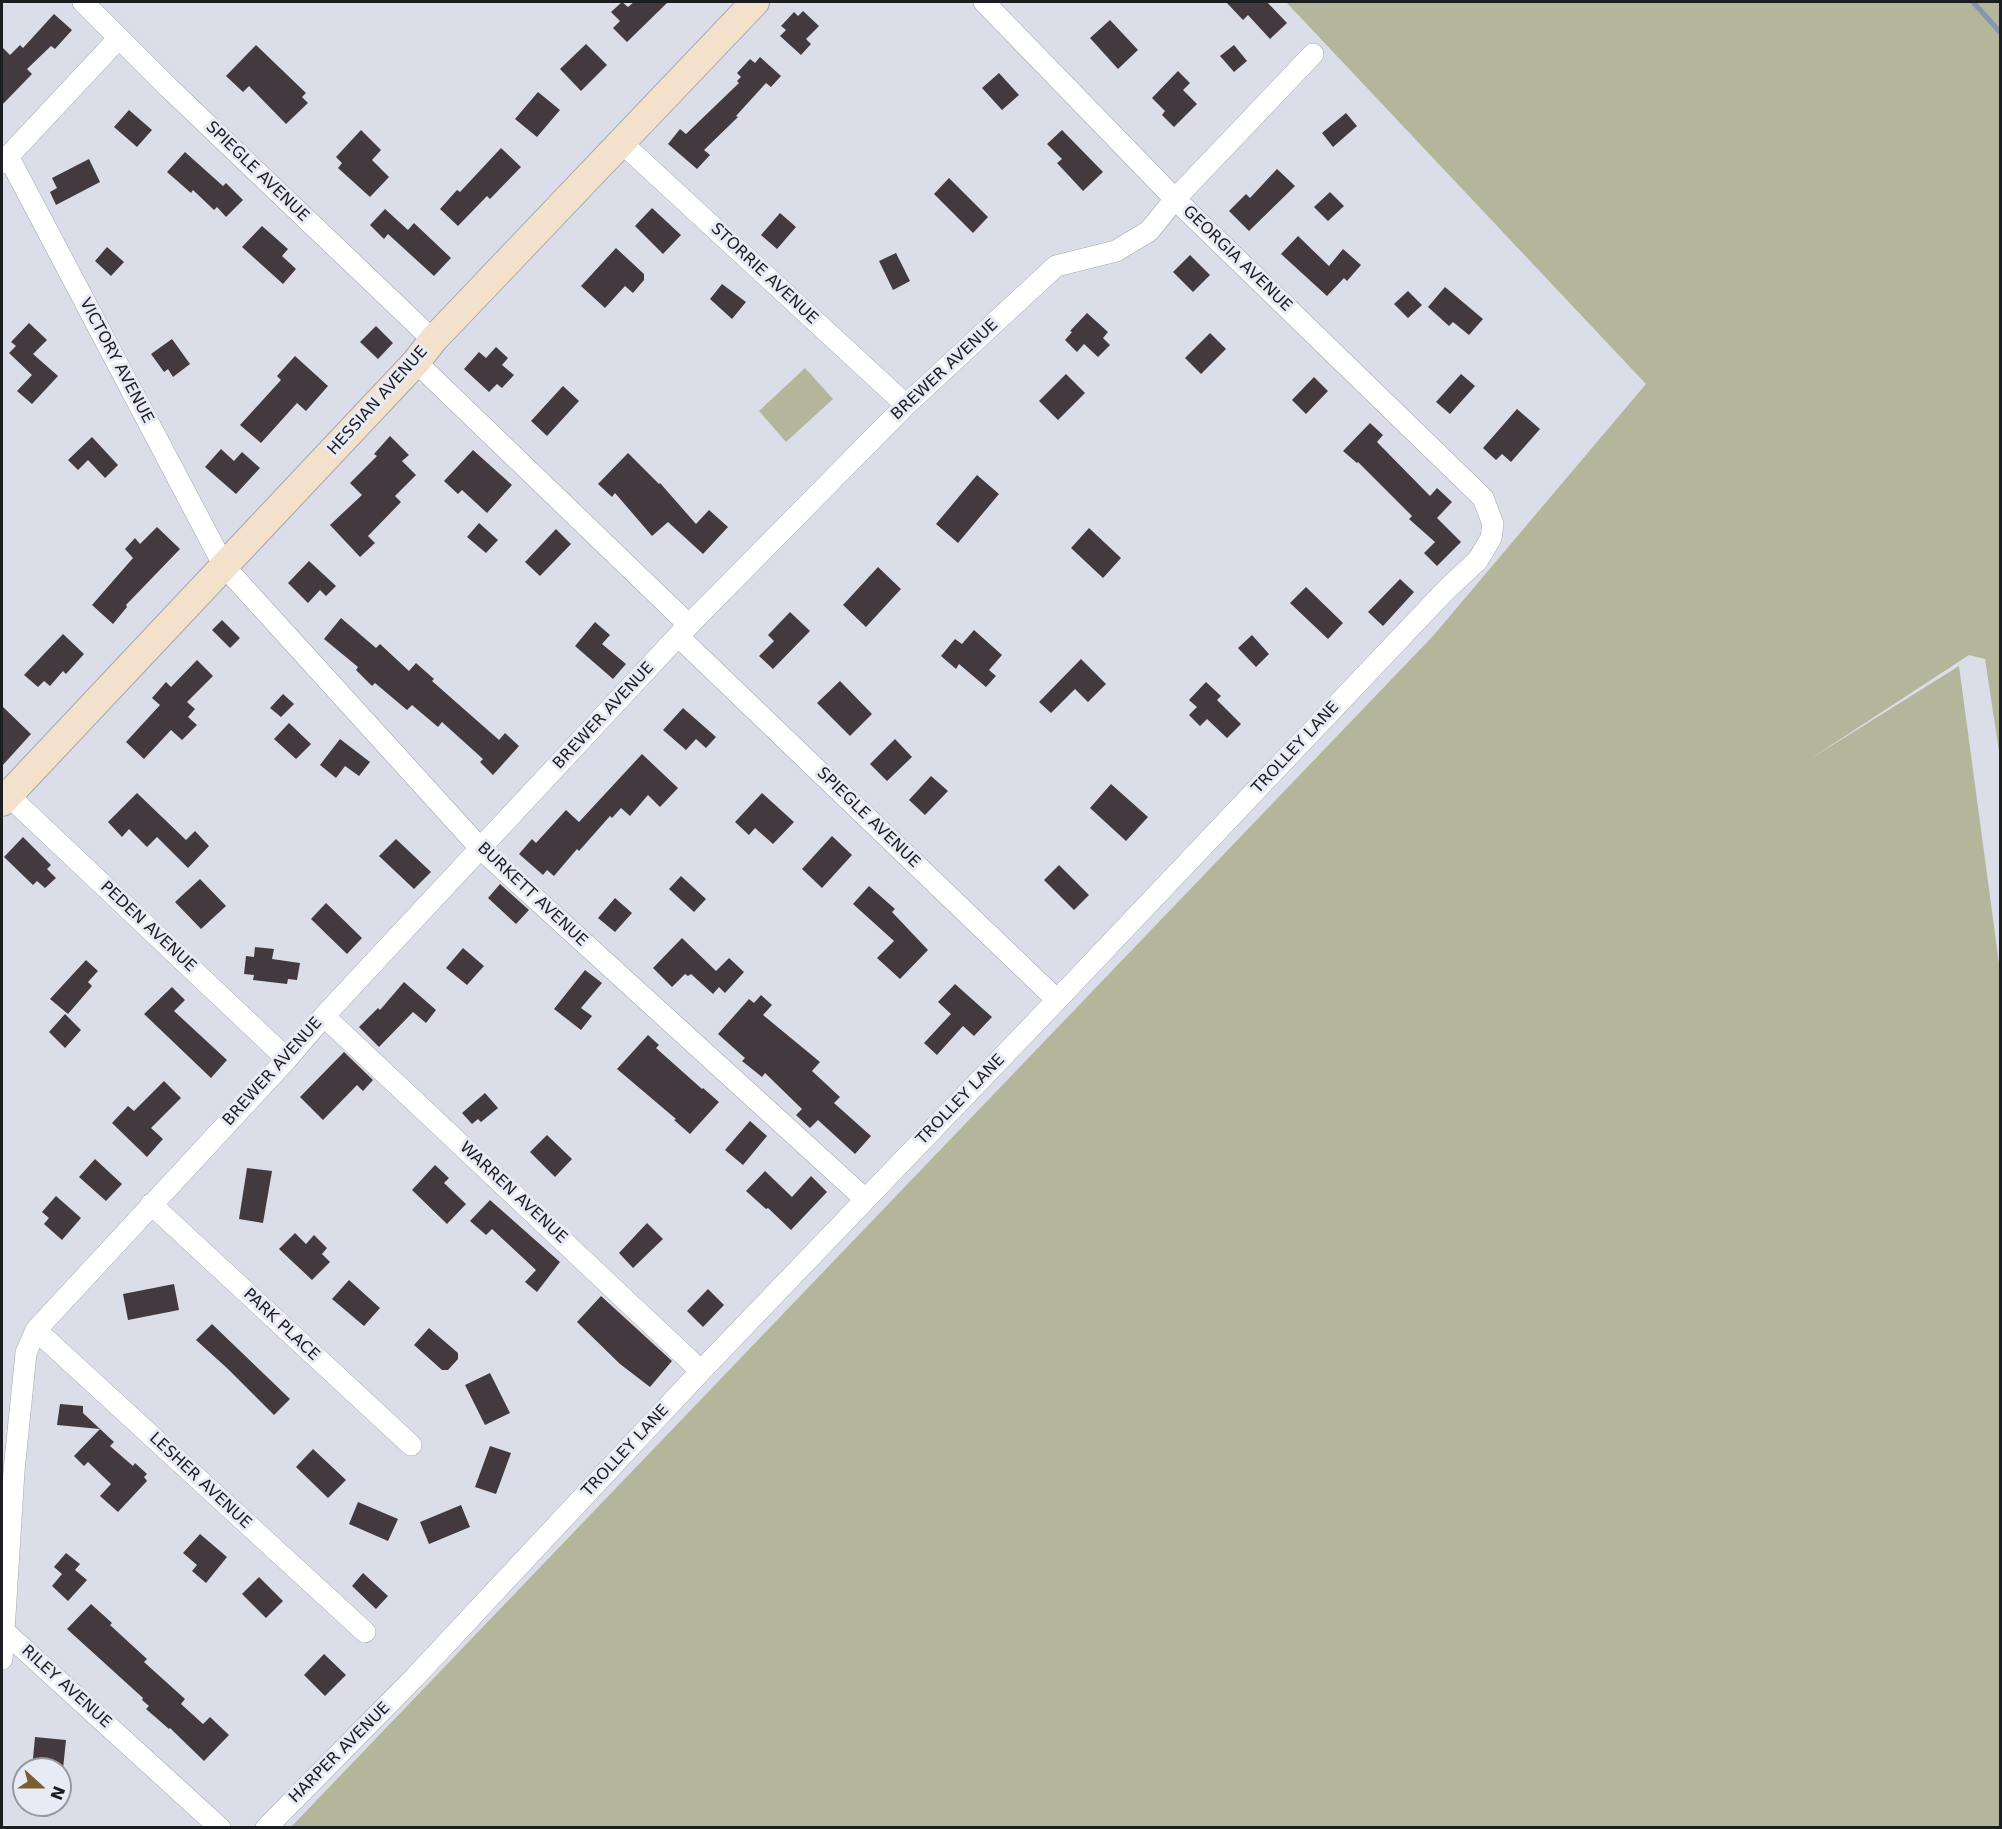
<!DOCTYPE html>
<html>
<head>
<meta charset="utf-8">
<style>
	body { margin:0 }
	#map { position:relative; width:2002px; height:1829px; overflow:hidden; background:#dbdee8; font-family:"DejaVu Sans",sans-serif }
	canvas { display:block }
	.frame { position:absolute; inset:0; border:3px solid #1c1d21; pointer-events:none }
	.north { position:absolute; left:12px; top:1757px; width:60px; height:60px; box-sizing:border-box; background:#e8ebf6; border:2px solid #9699a1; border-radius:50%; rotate:111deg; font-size:16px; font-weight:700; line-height:24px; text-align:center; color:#1c1d21 }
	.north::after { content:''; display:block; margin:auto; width:21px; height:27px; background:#785f30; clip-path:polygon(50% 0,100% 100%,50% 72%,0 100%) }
</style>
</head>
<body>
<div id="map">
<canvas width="2002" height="1829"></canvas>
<div class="frame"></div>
<div class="north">N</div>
</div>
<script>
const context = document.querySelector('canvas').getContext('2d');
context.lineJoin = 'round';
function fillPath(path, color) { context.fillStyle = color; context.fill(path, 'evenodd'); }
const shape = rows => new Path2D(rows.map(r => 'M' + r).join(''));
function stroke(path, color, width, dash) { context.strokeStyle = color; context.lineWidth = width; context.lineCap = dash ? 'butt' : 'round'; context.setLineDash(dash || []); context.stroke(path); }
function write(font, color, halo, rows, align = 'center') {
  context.font = font + ' "DejaVu Sans",sans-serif'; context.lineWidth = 6; context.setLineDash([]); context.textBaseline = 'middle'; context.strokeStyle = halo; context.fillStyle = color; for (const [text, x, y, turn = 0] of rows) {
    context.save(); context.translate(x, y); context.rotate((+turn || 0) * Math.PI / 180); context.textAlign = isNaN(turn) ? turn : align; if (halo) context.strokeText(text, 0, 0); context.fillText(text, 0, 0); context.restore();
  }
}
fillPath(shape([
	[1286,2,2000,2,2000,758,1985,659,1969,655,1807,761,1959,666,2000,971,2000,1827,291,1827,1433,636,1646,384],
	[805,368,833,399,786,442,759,411]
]), '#b3b69a');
stroke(shape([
	[1973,2,2000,32]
]), '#8895b0', 5);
fillPath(shape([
	[622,2,628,7,634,2,668,2,627,42,613,28,620,21,611,12],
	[1226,2,1267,2,1287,23,1270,39,1248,15,1243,20],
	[803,11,819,26,806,39,811,44,801,55,780,36,786,30,781,26,794,12,798,16],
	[54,14,72,30,55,49,51,46,27,69,32,74,2,105,2,47,10,55,20,45,23,48],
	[1110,20,1138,50,1118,69,1090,38],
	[586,44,607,65,581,91,560,69],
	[256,45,306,93,302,97,308,103,286,124,249,86,243,92,226,76],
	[1234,45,1247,61,1234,72,1220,56],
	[760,57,781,76,771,87,766,83,736,116,738,117,704,150,710,155,697,169,668,144,680,129,686,134,739,83,737,81,741,77,737,73,750,59,755,63],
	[1178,71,1190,83,1183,90,1197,104,1174,127,1162,115,1165,111,1152,98],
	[999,73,1019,95,1002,110,982,88],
	[538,92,560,110,537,137,515,119],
	[129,110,152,130,137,147,114,127],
	[1346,113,1357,126,1333,147,1322,133],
	[361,130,381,150,372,160,389,177,370,197,338,168,342,163,336,157],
	[1062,130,1103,172,1083,191,1057,163,1062,159,1047,144],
	[501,148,521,167,490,199,487,196,458,226,440,209,457,190,460,192],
	[185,152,223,186,226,183,243,200,226,217,217,207,214,210,193,190,191,193,167,172],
	[89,159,100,182,56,205,50,192,57,188,52,178],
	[1277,169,1295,186,1249,231,1229,211,1246,194,1250,198],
	[949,178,988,217,973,233,934,194],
	[1330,192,1344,206,1328,221,1314,207],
	[652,208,681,235,663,254,635,226],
	[385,209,408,230,414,223,451,258,434,276,388,234,384,239,370,225],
	[780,213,796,227,777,249,761,235],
	[262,226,288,249,282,256,296,269,283,284,242,247],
	[1298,236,1329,266,1343,249,1361,265,1347,281,1344,278,1327,296,1281,254],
	[107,247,124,262,111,276,95,261],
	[616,248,644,274,644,280,633,293,625,286,605,308,581,286],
	[896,253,910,281,893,290,879,261],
	[1190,255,1210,275,1193,292,1173,272],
	[722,284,746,302,732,319,710,299],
	[1445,287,1483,319,1469,335,1453,322,1449,326,1428,307],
	[1408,291,1422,305,1408,318,1394,304],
	[1087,313,1108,332,1103,338,1110,345,1098,357,1084,344,1077,352,1065,340,1072,332,1070,331],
	[29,323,47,340,33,354,58,376,32,404,17,391,32,375,9,353,16,346,11,342],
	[376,326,393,343,378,359,360,342],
	[1210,333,1226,349,1201,374,1185,358],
	[172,339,190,364,173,377,168,369,164,372,151,354],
	[496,347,508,358,502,365,514,375,502,388,497,384,489,392,464,369,479,352,486,358],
	[295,356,328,386,306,411,297,403,261,443,240,425,281,380,277,376],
	[1066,374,1085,393,1058,420,1039,401],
	[1461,374,1475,386,1450,414,1436,402],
	[1314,377,1328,391,1306,414,1292,400],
	[563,386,579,401,547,436,531,421],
	[1517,409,1540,429,1511,462,1502,454,1496,460,1483,448],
	[1370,423,1383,435,1377,442,1430,496,1437,488,1452,502,1437,518,1461,542,1437,566,1424,553,1435,542,1409,519,1412,516,1358,462,1357,463,1343,451],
	[390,436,409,455,402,461,416,475,395,496,401,502,368,536,375,543,360,557,330,525,362,495,350,483,377,456,374,454],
	[92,437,118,465,105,478,88,460,78,470,68,460],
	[221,449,234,461,242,452,260,468,236,494,205,467],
	[473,450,512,485,487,513,462,490,458,494,444,481],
	[628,453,659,484,660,483,696,524,709,510,728,527,703,554,668,522,652,536,615,493,612,497,598,484],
	[977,475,999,494,958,543,936,524],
	[479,523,498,540,486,553,467,537],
	[157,527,180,549,126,605,127,607,113,624,92,605,133,558,125,549,135,538,140,544],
	[1089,528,1121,558,1103,578,1071,548],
	[556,529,571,544,540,576,525,562],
	[309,561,336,586,326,596,320,590,308,603,288,583],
	[878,567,901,589,866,627,843,605],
	[1400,579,1414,592,1383,626,1368,612],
	[1306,587,1343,623,1328,639,1290,603],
	[790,612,810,631,773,669,759,656,774,641,768,635],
	[341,618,376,648,380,644,409,671,416,663,434,679,432,681,499,740,505,733,519,746,493,775,480,762,483,759,442,722,438,727,412,705,407,710,375,683,372,686,356,670,358,667,324,639],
	[222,620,240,638,230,648,212,630],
	[595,622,610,635,602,644,626,664,613,679,575,646],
	[974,630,1002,655,989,670,996,676,986,687,959,664,956,669,941,656,955,639,962,644],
	[63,634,84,654,66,674,63,671,50,686,44,681,38,687,24,675],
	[1252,635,1269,654,1256,667,1238,648],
	[1081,659,1106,684,1088,702,1075,689,1051,713,1039,702],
	[197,660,213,676,187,702,195,709,188,717,197,725,182,740,171,730,144,759,126,742,160,705,152,698,166,682,171,687],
	[840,681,872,714,850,736,817,703],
	[1206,682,1221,696,1217,700,1241,724,1227,738,1207,719,1200,726,1189,715,1197,707,1189,700],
	[283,694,294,704,281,717,270,708],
	[2,706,31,734,2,766],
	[683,708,716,737,706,748,696,739,686,750,663,730],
	[289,723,311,744,296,759,274,739],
	[340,739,370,762,359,776,345,766,336,778,320,765],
	[895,739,912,757,887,781,870,764],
	[642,754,678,788,660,807,648,795,630,816,621,808,612,818,610,816,579,851,577,849,554,876,547,870,543,875,519,854,532,839,536,843,566,810,579,822],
	[931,776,948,791,925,815,909,800],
	[1111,784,1148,817,1126,841,1090,808],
	[137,793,186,840,195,831,209,846,188,868,157,837,147,847,129,829,122,837,108,822],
	[762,793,794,822,773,844,755,828,749,835,735,822],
	[832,836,852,855,822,888,802,869],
	[23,837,51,865,47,869,56,878,45,888,37,881,33,885,4,857],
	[396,839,431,872,414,889,379,856],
	[1059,865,1089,895,1074,910,1044,880],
	[681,876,706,899,694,912,669,889],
	[200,879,226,906,201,929,175,902],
	[500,884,529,910,516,924,488,898],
	[869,886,895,909,892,912,928,950,900,979,877,958,894,941,853,904],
	[615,898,632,913,615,932,598,918],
	[326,903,362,938,347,954,311,919],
	[682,938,716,971,729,958,744,972,725,993,719,987,713,994,691,974,688,976,685,974,672,987,653,968],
	[255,947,274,949,272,959,300,963,297,980,288,979,287,984,253,980,254,975,244,974,246,956,254,957],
	[463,948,484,966,467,985,446,968],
	[86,960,98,971,88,982,92,986,68,1014,50,999],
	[585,970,602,983,581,1008,592,1016,581,1030,554,1009],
	[404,982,436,1010,426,1023,413,1012,379,1047,359,1027,378,1008,380,1010],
	[955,984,992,1017,974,1036,963,1026,937,1055,924,1043,951,1014,938,1002],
	[172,987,185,1000,174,1011,227,1060,211,1078,144,1014],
	[761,995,772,1005,763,1015,820,1062,812,1071,840,1097,834,1103,871,1136,855,1154,818,1120,810,1128,796,1115,802,1109,765,1073,762,1077,742,1061,745,1058,718,1034,749,999,754,1003],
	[65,1014,81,1030,65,1048,49,1032],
	[648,1035,659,1045,656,1048,702,1089,703,1088,719,1102,690,1134,674,1120,676,1119,617,1069],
	[344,1052,373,1080,363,1091,357,1085,323,1120,300,1097],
	[164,1081,181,1098,151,1128,163,1139,147,1157,112,1123,128,1106,134,1111],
	[485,1093,498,1108,481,1122,478,1119,472,1124,462,1113],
	[750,1121,767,1136,743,1165,725,1150],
	[547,1135,572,1159,555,1177,530,1152],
	[95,1159,122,1184,106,1201,79,1177],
	[435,1165,449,1178,444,1183,466,1204,447,1224,412,1190],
	[247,1168,272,1171,263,1223,239,1219],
	[765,1171,792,1197,811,1176,827,1192,791,1230,768,1208,766,1209,746,1191],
	[56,1196,81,1218,62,1240,44,1224,49,1218,42,1212],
	[490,1200,560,1262,537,1292,525,1282,536,1270,492,1229,486,1235,470,1221],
	[647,1223,663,1239,633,1268,619,1253],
	[295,1233,306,1244,314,1235,327,1248,322,1254,330,1262,312,1280,279,1249],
	[349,1280,380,1308,364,1326,332,1299],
	[174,1284,179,1310,128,1320,123,1294],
	[708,1289,724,1305,703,1327,687,1311],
	[601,1296,672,1361,650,1387,620,1364,577,1322],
	[212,1324,290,1399,274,1415,228,1369,196,1340],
	[429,1328,458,1353,458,1359,448,1370,442,1370,414,1345],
	[490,1373,510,1413,485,1425,465,1385],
	[60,1404,83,1406,83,1413,114,1442,110,1446,133,1466,135,1463,147,1474,144,1477,147,1481,118,1512,100,1496,111,1484,88,1462,84,1466,74,1456,100,1429,57,1425],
	[490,1446,511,1453,496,1494,475,1487],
	[313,1449,346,1480,328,1498,296,1467],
	[358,1502,398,1519,388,1541,349,1524],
	[461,1505,470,1527,429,1544,420,1522],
	[200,1534,227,1557,206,1583,192,1571,197,1565,183,1553],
	[66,1553,80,1564,75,1570,87,1580,68,1601,52,1586,62,1574,54,1567],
	[363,1573,388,1596,376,1609,352,1586],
	[259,1577,283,1601,266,1618,242,1594],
	[91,1604,112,1623,110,1625,147,1659,144,1662,185,1699,181,1704,203,1724,210,1717,229,1735,204,1761,170,1728,169,1729,146,1709,149,1706,142,1700,143,1698,67,1629],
	[324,1654,346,1675,325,1696,304,1675],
	[35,1737,66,1740,63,1769,32,1769]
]), '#423a3f');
const street = shape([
	[83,2,169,88,433,340],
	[622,143,906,405],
	[8,156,224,566,481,849,865,1199],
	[2,163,119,38],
	[416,362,689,625],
	[678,636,1057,1000],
	[8,795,287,1059],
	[324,1016,701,1371],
	[151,1204,411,1445],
	[36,1330,365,1632],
	[2,1659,4,1631],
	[220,1828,4,1631,14,1471,26,1353,36,1330,287,1059,324,1016,678,636,906,405,1056,266,1116,251,1149,231,1175,199,1313,54],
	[266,1828,414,1678,701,1371,1057,1000,1445,591,1478,560,1491,538,1493,524,1483,498,1175,199,984,2]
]);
const secondary = shape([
	[2,802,416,362,433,340,755,2]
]);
stroke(street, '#a4a7b1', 22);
stroke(secondary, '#a4a7b1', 30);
stroke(street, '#fff', 21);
stroke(secondary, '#f3e1cb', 28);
write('16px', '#1c1d21', '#e8ebf6', [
	["SPIEGLE AVENUE",257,172,44],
	["GEORGIA AVENUE",1237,259,44],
	["STORRIE AVENUE",764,274,43],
	["VICTORY AVENUE",116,361,62],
	["BREWER AVENUE",945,370,-43],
	["HESSIAN AVENUE",378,401,-48],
	["BREWER AVENUE",604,716,-47],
	["TROLLEY LANE",1296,748,-47],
	["SPIEGLE AVENUE",868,818,44],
	["BURKETT AVENUE",532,895,43],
	["PEDEN AVENUE",148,927,43],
	["BREWER AVENUE",273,1072,-48],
	["TROLLEY LANE",961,1100,-46],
	["WARREN AVENUE",513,1193,43],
	["PARK PLACE",281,1325,43],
	["TROLLEY LANE",626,1451,-47],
	["LESHER AVENUE",200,1481,43],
	["RILEY AVENUE",66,1687,42],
	["HARPER AVENUE",340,1753,-45]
]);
</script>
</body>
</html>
